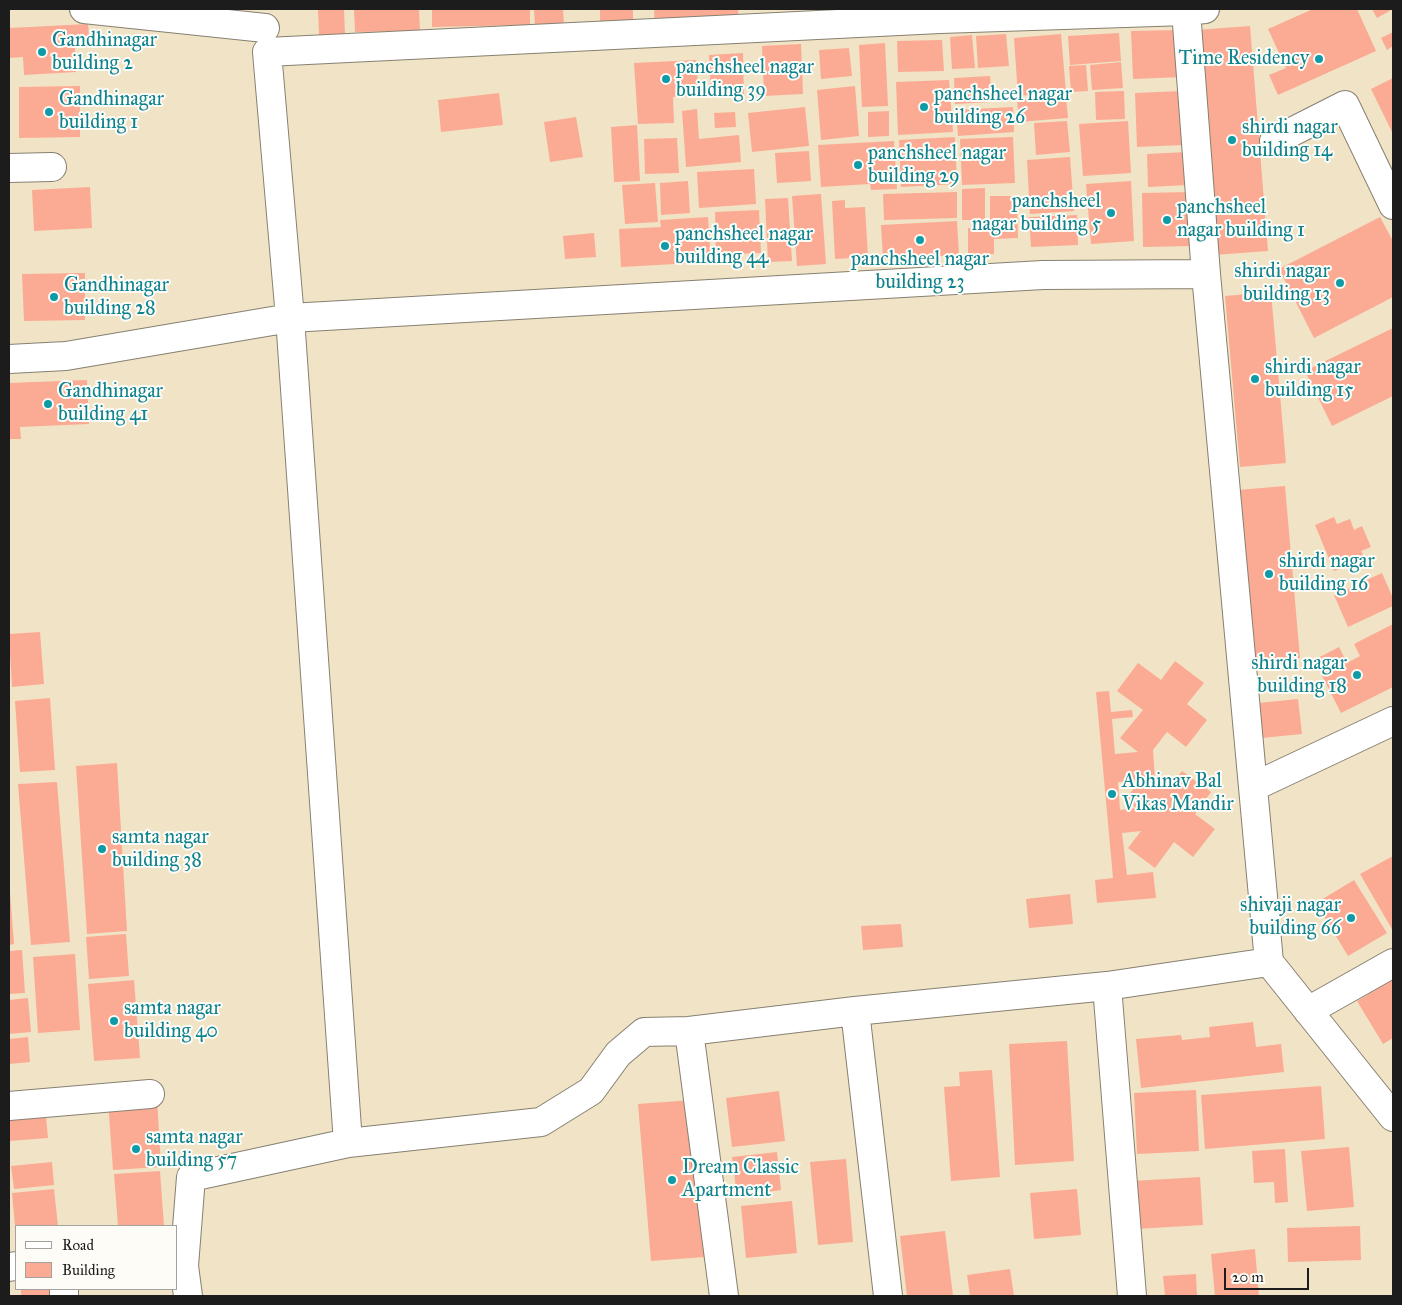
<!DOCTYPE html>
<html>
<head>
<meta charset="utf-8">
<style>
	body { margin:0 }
	#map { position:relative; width:1402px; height:1305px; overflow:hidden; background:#f1e3c6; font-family:"IM FELL Great Primer",serif }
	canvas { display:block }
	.frame { position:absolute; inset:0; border:10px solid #1c1c1c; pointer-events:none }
	.legend { position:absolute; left:15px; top:1225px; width:162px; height:65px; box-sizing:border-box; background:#fdfcf7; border:1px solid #a3a29f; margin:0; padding:6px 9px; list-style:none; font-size:15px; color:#1c1c1c }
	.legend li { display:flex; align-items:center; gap:10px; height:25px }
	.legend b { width:25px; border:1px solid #a3a29f }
	.scale { position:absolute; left:1224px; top:1268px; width:85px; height:22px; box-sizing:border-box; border:2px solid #1c1c1c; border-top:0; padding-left:6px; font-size:15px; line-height:18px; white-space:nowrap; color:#1c1c1c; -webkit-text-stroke:4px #fdfcf7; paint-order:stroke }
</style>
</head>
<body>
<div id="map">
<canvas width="1402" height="1305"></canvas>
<div class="frame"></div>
<ul class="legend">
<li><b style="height:6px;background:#fff"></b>Road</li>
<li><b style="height:14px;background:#fbab93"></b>Building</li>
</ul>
<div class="scale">20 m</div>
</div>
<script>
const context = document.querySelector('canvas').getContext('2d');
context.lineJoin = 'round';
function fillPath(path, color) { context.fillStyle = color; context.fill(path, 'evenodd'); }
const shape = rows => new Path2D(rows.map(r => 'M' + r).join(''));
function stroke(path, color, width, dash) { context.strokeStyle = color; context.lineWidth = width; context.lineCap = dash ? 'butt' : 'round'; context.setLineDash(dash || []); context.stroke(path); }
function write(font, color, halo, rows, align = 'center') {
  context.font = font + ' "IM FELL Great Primer",serif'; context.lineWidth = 4; context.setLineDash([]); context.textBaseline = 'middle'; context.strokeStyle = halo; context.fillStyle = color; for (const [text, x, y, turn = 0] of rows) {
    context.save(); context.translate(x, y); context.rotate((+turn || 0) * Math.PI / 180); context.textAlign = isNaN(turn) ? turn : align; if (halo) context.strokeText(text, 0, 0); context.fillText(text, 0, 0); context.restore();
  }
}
fillPath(shape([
	[318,9,344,9,345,34,319,35],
	[354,9,419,9,420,31,355,32],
	[432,9,530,9,530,25,432,27],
	[534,9,563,9,564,26,535,27],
	[600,9,633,9,633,27,600,28],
	[654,9,738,9,739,21,655,27],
	[1313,9,1357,9,1376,51,1278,95,1269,75,1286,68,1268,29],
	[1372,9,1393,9,1377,18],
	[88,24,90,46,75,47,76,72,24,75,23,57,9,58,9,28],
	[1250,26,1268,251,1214,255,1196,30],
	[1180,30,1182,77,1133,79,1131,31],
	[1393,32,1393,46,1387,50,1381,38],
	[1119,33,1121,61,1070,65,1068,36],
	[1006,34,1009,66,978,68,976,36],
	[1061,34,1066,92,1018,96,1014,38],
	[972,35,975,68,952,69,950,37],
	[942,40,944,71,898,72,897,41],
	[885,43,888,106,862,107,859,45],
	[801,44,803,94,764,96,762,46],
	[849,48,852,76,821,79,819,50],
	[743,53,744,97,711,98,709,55],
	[696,60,699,96,673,97,674,123,638,124,634,63],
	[1121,62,1123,88,1092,90,1090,65],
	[1086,65,1088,91,1071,92,1069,66],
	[990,76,992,102,955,104,954,78],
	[1393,78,1393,134,1371,89],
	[949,80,953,132,898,135,896,82],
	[80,86,80,137,19,138,19,87],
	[855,86,859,136,821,140,817,90],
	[1124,91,1125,119,1096,120,1095,92],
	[1182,91,1184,145,1137,147,1135,93],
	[499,93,503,125,441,132,438,100],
	[1066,96,1068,118,1019,122,1017,100],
	[805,107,809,146,752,152,748,113],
	[1013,107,1014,132,958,136,956,110],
	[697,109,699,139,739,135,741,162,686,167,682,111],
	[889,111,889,136,868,137,868,112],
	[735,112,736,127,715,128,714,113],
	[576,117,583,157,550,162,544,122],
	[1067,121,1070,152,1036,155,1034,123],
	[1128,121,1131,173,1083,176,1079,124],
	[637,125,640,181,614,182,611,127],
	[955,137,957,184,901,187,899,140],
	[1013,137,1015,183,962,185,960,139],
	[677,138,679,173,645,174,644,139],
	[894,141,897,189,871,190,870,184,821,187,818,145],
	[809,151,811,181,777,183,775,153],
	[1186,152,1188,185,1148,187,1147,154],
	[1070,157,1074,211,1030,214,1027,160],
	[754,169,756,204,699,208,697,172],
	[688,181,690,213,661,215,660,183],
	[1131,181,1134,241,1091,244,1086,184],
	[655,183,658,222,625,224,622,185],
	[90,187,92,228,34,231,32,190],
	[985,188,985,220,962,220,962,189],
	[957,192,957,218,884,220,883,194],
	[1191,192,1193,246,1143,247,1142,193],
	[821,194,826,264,797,266,792,196],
	[990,196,1017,196,1018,238,994,239,994,254,968,255,968,228,990,228],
	[788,198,792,261,768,262,765,199],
	[845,200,845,208,865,207,868,257,835,259,832,201],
	[759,210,761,253,716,255,715,212],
	[1077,215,1078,245,1031,247,1029,217],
	[708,217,711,262,621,267,619,229,661,227,660,220],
	[1380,217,1393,241,1393,297,1314,338,1279,269],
	[957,221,959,255,883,259,881,225],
	[594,233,596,257,565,259,563,236],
	[85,273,85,320,24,321,22,274],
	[1271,292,1286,463,1240,467,1225,296],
	[1393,328,1393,396,1332,426,1305,371],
	[87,380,89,424,20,427,21,439,9,439,9,383],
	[1285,486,1300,658,1253,662,1238,490],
	[1334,517,1337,524,1350,519,1354,530,1362,526,1371,547,1361,551,1365,559,1334,571,1315,525],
	[1382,573,1393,598,1393,606,1348,627,1334,595],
	[1393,624,1393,687,1341,713,1314,660,1339,647,1347,663,1360,656,1354,644],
	[40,632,44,684,12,687,9,634],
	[1175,661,1204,683,1187,704,1207,720,1186,747,1167,732,1153,750,1155,779,1168,789,1182,771,1211,792,1195,814,1215,829,1193,857,1174,842,1155,868,1128,848,1141,831,1122,833,1127,875,1153,872,1156,898,1097,903,1095,880,1113,878,1096,692,1109,691,1111,712,1132,710,1133,717,1112,719,1115,754,1138,752,1120,738,1143,710,1117,691,1138,663,1161,680],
	[1140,780,1125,800,1136,808,1120,810,1118,782],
	[50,698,55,770,20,772,15,701],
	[1298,699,1302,734,1252,739,1249,704],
	[117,763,127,931,87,934,76,766],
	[57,782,70,942,31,945,18,784],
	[1393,856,1393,931,1360,874],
	[1354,880,1387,933,1348,956,1316,903],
	[9,892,10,892,14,944,9,945],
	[1070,894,1073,924,1029,928,1026,899],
	[901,924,903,947,863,950,861,926],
	[126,934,129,976,89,979,86,937],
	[22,950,25,993,9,994,9,951],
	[75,954,80,1030,38,1033,33,957],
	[1393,979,1393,1038,1383,1044,1357,1001],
	[134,980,140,1058,94,1061,88,984],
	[28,998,31,1032,9,1034,9,1000],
	[1253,1022,1256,1047,1281,1044,1284,1072,1141,1088,1136,1039,1181,1035,1182,1040,1210,1037,1209,1027],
	[28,1037,30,1062,9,1064,9,1039],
	[1067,1041,1074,1161,1015,1165,1009,1044],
	[992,1070,1000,1177,951,1181,944,1087,960,1086,959,1072],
	[1321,1086,1325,1139,1205,1149,1201,1095],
	[1196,1090,1199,1151,1137,1154,1134,1093],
	[779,1091,785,1141,732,1147,726,1098],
	[157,1098,161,1167,113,1170,108,1101],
	[692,1100,705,1257,651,1261,638,1104],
	[45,1106,48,1138,9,1141,9,1108],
	[1349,1147,1354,1207,1307,1211,1301,1151],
	[1285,1149,1288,1202,1275,1203,1274,1182,1254,1183,1252,1151],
	[777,1152,781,1190,737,1196,732,1157],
	[846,1159,853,1242,818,1245,810,1162],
	[52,1162,54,1185,14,1189,11,1166],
	[160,1171,164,1226,118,1226,114,1174],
	[1200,1177,1203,1225,1136,1229,1133,1181],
	[54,1189,58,1226,15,1226,12,1193],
	[1077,1189,1081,1235,1034,1239,1030,1193],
	[792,1201,797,1253,746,1258,741,1206],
	[1360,1226,1361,1260,1288,1262,1287,1228],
	[945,1231,953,1296,907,1296,900,1236],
	[1255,1249,1259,1296,1215,1296,1211,1254],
	[1010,1269,1014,1296,970,1296,967,1275],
	[1196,1274,1197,1296,1165,1296,1163,1276],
	[21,1289,56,1289,57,1296,21,1296]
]), '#fbab93');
const minor = shape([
	[84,9,265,28],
	[1205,9,1186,11,940,19,267,52,290,318,1043,275,1206,274],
	[1186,11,1206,274,1269,962,1393,1117],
	[1274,141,1345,105,1393,205],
	[9,168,52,167],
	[9,359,66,356,290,318,348,1143],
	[1253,787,1393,721],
	[1107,986,1132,1296],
	[1308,1011,1393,963],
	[9,1106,150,1094],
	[9,1267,16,1266],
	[64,1289,64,1296],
	[188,1296,184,1266,191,1177,348,1143,541,1122,591,1091,618,1054,644,1032,689,1031],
	[724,1296,689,1031,855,1011],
	[888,1296,855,1011,1107,986,1269,962]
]);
stroke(minor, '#868071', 30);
stroke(minor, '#fff', 28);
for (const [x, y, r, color] of [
	[42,52,5,"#0f9aa8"],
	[1319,59,5,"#0f9aa8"],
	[666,79,5,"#0f9aa8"],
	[924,107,5,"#0f9aa8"],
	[49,112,5,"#0f9aa8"],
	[1232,140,5,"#0f9aa8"],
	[858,165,5,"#0f9aa8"],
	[1111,213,5,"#0f9aa8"],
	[1167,220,5,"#0f9aa8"],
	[920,240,5,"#0f9aa8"],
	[665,246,5,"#0f9aa8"],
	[1340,283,5,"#0f9aa8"],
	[54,297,5,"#0f9aa8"],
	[1255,379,5,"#0f9aa8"],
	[48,404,5,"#0f9aa8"],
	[1269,574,5,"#0f9aa8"],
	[1357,675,5,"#0f9aa8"],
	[1112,794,5,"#0f9aa8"],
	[102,849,5,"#0f9aa8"],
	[1351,918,5,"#0f9aa8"],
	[114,1021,5,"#0f9aa8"],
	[136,1149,5,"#0f9aa8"],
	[672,1180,5,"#0f9aa8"]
]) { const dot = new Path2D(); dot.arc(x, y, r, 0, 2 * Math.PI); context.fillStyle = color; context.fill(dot); stroke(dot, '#fdfcf7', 2); }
write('20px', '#0d838f', '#fdfcf7', [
	["Gandhinagar",52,41],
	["building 2",52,64],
	["Time Residency",1309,59,"right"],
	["panchsheel nagar",676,68],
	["building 39",676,91],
	["panchsheel nagar",934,95],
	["building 26",934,118],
	["Gandhinagar",59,100],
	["building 1",59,123],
	["shirdi nagar",1242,128],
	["building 14",1242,151],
	["panchsheel nagar",868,154],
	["building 29",868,177],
	["panchsheel",1101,202,"right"],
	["nagar building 5",1101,225,"right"],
	["panchsheel",1177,208],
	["nagar building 1",1177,231],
	["panchsheel nagar",675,235],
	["building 44",675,258],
	["panchsheel nagar",920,260,"center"],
	["building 23",920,283,"center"],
	["shirdi nagar",1330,272,"right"],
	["building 13",1330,295,"right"],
	["Gandhinagar",64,286],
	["building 28",64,309],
	["shirdi nagar",1265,368],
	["building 15",1265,391],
	["Gandhinagar",58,392],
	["building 41",58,415],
	["shirdi nagar",1279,562],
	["building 16",1279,585],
	["shirdi nagar",1347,664,"right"],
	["building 18",1347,687,"right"],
	["Abhinav Bal",1122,782],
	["Vikas Mandir",1122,805],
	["samta nagar",112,838],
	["building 38",112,861],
	["shivaji nagar",1341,906,"right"],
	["building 66",1341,929,"right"],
	["samta nagar",124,1009],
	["building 40",124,1032],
	["samta nagar",146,1138],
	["building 57",146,1161],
	["Dream Classic",682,1168],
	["Apartment",682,1191]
], 'left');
</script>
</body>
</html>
